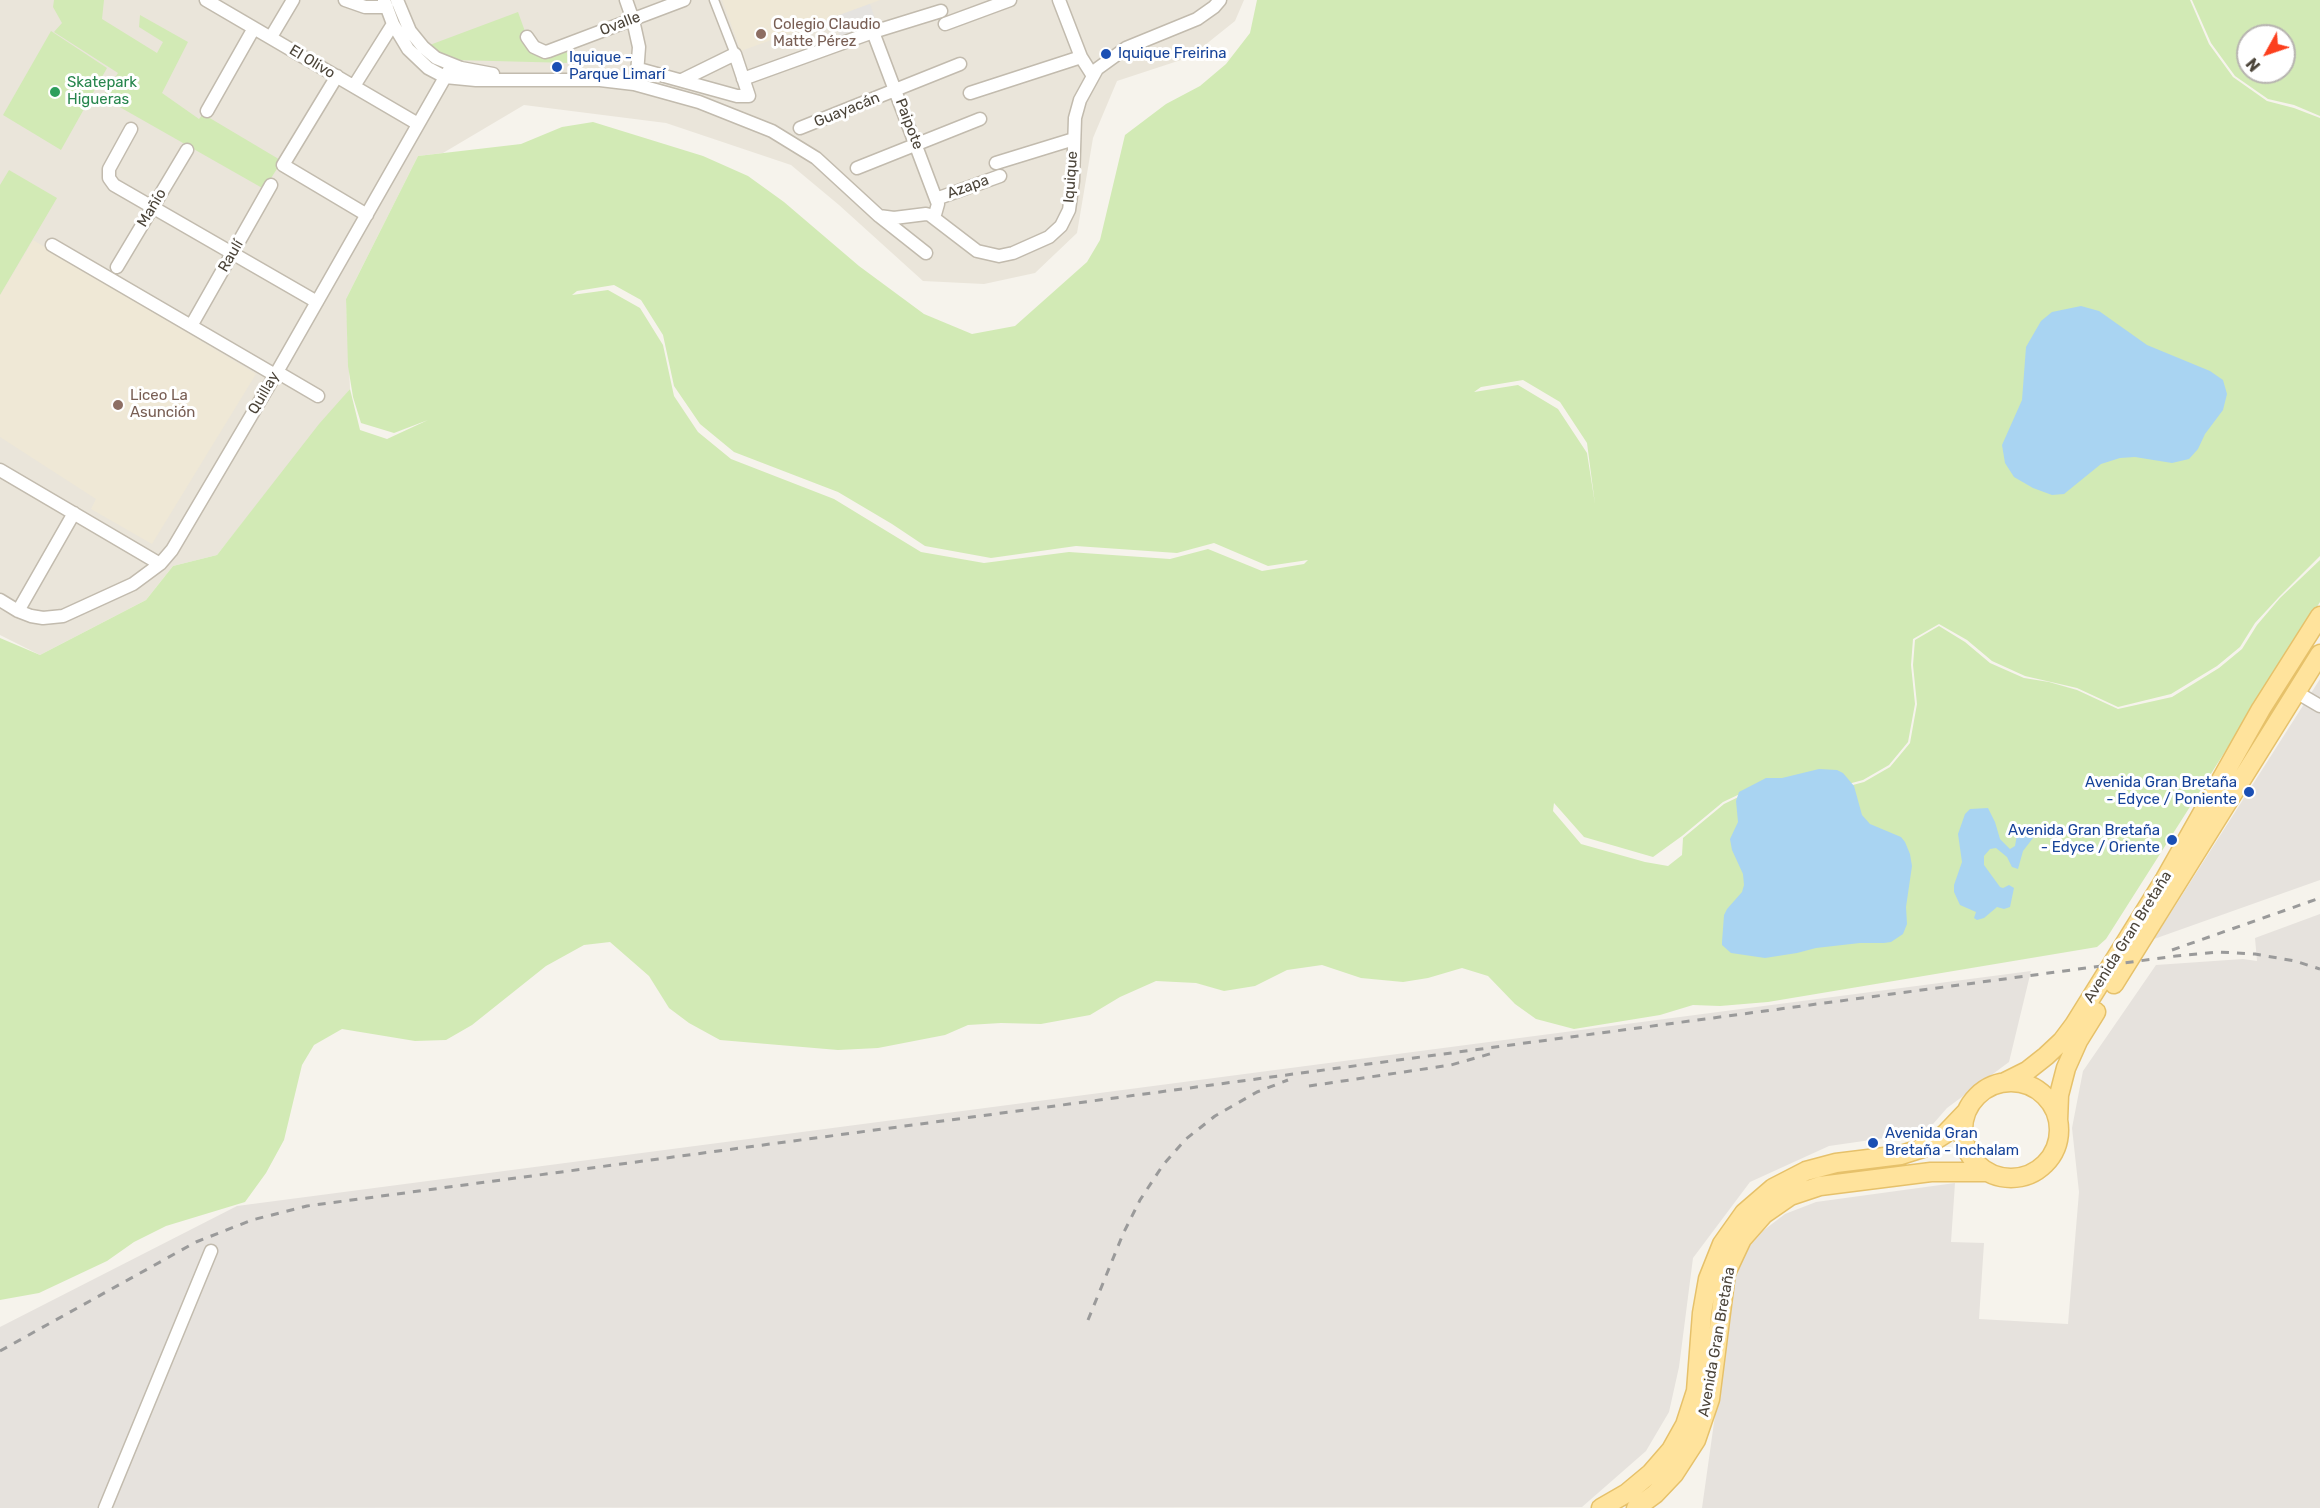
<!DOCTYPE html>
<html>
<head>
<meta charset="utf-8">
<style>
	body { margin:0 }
	#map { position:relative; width:2320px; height:1508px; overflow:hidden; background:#f6f3ec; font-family:Rubik,sans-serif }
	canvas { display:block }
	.north { position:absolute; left:2236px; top:24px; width:60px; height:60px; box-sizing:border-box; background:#fff; border:2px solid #b7b4b0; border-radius:50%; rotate:230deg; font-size:16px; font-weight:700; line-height:24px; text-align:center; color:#4b4439 }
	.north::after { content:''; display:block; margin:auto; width:21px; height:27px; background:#fc3f1d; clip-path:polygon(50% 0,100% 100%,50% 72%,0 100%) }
</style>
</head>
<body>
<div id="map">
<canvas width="2320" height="1508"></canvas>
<div class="north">N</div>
</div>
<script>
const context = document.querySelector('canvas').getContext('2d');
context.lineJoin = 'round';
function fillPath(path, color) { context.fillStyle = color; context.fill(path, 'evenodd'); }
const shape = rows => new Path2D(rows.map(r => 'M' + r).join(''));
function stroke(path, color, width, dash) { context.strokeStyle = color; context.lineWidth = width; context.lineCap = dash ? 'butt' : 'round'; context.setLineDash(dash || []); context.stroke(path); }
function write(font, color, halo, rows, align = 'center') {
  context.font = font + ' Rubik,sans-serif'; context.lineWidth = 6; context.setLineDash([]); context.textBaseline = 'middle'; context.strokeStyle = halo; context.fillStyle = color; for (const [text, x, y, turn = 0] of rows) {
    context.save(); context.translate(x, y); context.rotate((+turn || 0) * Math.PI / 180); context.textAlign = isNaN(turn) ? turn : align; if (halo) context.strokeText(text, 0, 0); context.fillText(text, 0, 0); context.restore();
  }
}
fillPath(shape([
	[0,0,1244,0,1235,21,1190,57,1117,81,1093,138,1077,233,1035,273,984,284,923,281,839,205,791,165,666,123,524,105,443,153,418,156,346,299,350,389,217,555,173,566,146,600,40,655,0,635]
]), '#eae5da');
fillPath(shape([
	[2320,679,2320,880,2154,939],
	[2320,914,2320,1508,1702,1508,1720,1380,1729,1284,1747,1249,1764,1230,1785,1214,1816,1202,1955,1183,1951,1242,1984,1243,1979,1319,2068,1324,2079,1192,2072,1128,2083,1071,2156,965,2243,959,2257,961,2255,938],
	[2031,971,2009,1062,1947,1108,1926,1132,1829,1146,1750,1182,1693,1258,1679,1367,1669,1412,1646,1451,1582,1507,0,1508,0,1327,237,1206]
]), '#e6e2dd');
fillPath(shape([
	[722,0,880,0,741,51],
	[33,240,256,374,152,544,91,509,96,499,0,437,0,295]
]), '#efe8d6');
fillPath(shape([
	[54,0,104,0,102,19,157,53,163,42,139,27,140,15,188,42,162,93,199,119,203,114,282,161,264,189,102,97,118,73,54,32,62,23,53,7],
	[1257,0,2190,0,2209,44,2233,77,2267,101,2294,108,2320,118,2320,556,2279,597,2255,623,2240,647,2217,666,2171,694,2118,707,2077,688,2025,676,1992,661,1967,640,1939,624,1913,639,1911,665,1915,704,1908,742,1889,765,1863,780,1837,787,1761,784,1723,802,1682,836,1653,857,1584,837,1554,803,1553,811,1581,844,1645,862,1668,866,1682,855,1683,838,1724,804,1761,786,1838,789,1864,782,1890,767,1910,743,1917,704,1913,665,1915,640,1939,626,1965,642,1990,663,2024,678,2049,682,2077,690,2118,709,2172,697,2219,668,2242,649,2257,625,2280,598,2320,560,2320,602,2106,939,2097,947,1768,1002,1720,1006,1693,1005,1660,1015,1574,1029,1536,1019,1515,1004,1488,976,1462,968,1428,978,1403,982,1361,978,1322,965,1287,970,1255,986,1224,991,1196,983,1156,981,1120,997,1090,1015,1041,1024,1001,1023,968,1025,945,1035,878,1048,838,1050,720,1040,689,1023,669,1008,649,976,610,942,584,945,546,966,472,1025,446,1040,415,1041,342,1029,314,1045,302,1065,284,1140,266,1173,245,1202,166,1226,134,1242,107,1261,39,1293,0,1300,0,638,40,655,146,600,173,566,217,555,319,424,350,389,360,430,387,439,428,420,394,433,361,423,353,397,348,366,346,299,418,156,521,144,562,127,593,122,703,156,748,176,784,202,859,266,924,314,972,334,1015,326,1087,262,1100,240,1125,135,1166,104,1200,86,1226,64,1250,33],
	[614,285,641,300,663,335,674,386,700,424,734,452,838,492,892,524,925,546,991,558,1076,546,1177,553,1214,543,1268,566,1308,560,1304,564,1262,571,1208,549,1170,559,1069,552,984,563,921,552,834,499,731,459,698,432,674,396,663,345,640,308,608,290,572,295,577,291],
	[1523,380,1560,402,1587,443,1595,504,1587,453,1558,409,1518,385,1474,392,1481,387],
	[2192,0,2320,0,2320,116,2294,105,2268,99,2235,76,2211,43],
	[2248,36,2284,36,2284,72,2248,72],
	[518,12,527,37,541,51,562,41,571,63,454,60,427,46],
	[51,31,107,68,61,150,3,115],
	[9,170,57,198,0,295,0,185]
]), '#d2eab5');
fillPath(shape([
	[870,4,879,30,842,43,834,17]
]), '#e5e3e0');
fillPath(shape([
	[2081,306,2099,311,2147,345,2210,371,2223,380,2227,394,2223,410,2205,434,2198,449,2189,459,2172,463,2135,457,2120,458,2101,464,2064,494,2052,495,2033,488,2014,477,2005,463,2002,445,2022,400,2026,347,2041,321,2052,312],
	[1819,769,1837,770,1843,773,1854,786,1862,815,1870,824,1901,837,1905,842,1910,854,1912,866,1906,907,1907,924,1903,934,1891,942,1884,943,1860,943,1816,948,1797,953,1765,958,1731,953,1722,945,1722,942,1724,915,1727,909,1742,892,1744,885,1743,874,1732,850,1730,839,1738,822,1736,801,1739,792,1766,778,1782,778],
	[1988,808,1995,822,2000,839,2010,849,2015,846,2018,829,2030,830,2033,838,2023,851,2018,869,2012,867,2007,857,1996,848,1990,849,1984,856,1984,865,2000,887,2003,888,2009,885,2014,888,2010,907,2004,909,1997,907,1984,918,1977,920,1974,918,1976,912,1960,905,1954,892,1954,885,1962,862,1958,834,1965,814,1970,809]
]), '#a9d4f2');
const pedestrian = shape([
	[714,0,735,54]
]);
const minor = shape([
	[206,0,418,124],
	[345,0,365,7,387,7],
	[384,0,393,24,408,49,428,68,445,77,476,80,600,80,634,84,699,102,772,131,816,158,878,215,926,253],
	[397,0,410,31,423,47,436,58,461,68,493,74],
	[626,0,633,20,639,47,637,74],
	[1059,0,1081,57,1093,76],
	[945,24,1010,0],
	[873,32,936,199,938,204,934,218],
	[271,37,293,0],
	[527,37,534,47,545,52,549,51,684,0],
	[639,69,737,96,749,96,735,54,682,80],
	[337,76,283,165,367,215],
	[743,79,873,32,941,11],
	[354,86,393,24],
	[970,93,1081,57],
	[207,111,254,28],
	[800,128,960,64],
	[131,129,109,169,109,178,114,185,317,302],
	[996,163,1074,139],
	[857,168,980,119],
	[936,199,1000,176],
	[879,216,894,218,926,214,930,215,977,251,999,256,1013,253,1049,237,1061,226,1069,210,1073,181,1075,118,1080,100,1097,69,1126,48,1197,19,1214,7,1220,0],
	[52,245,275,375],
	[117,267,187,150],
	[191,326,271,185],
	[277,372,318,396],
	[0,470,160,564],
	[0,600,18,611,31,616,43,618,63,616,133,584,160,564,172,550,277,372,452,65],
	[18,611,74,513],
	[2296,692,2320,706],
	[105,1508,211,1251]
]);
const primary = shape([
	[2114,984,2320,654],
	[2005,1082,2027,1071,2046,1056,2062,1041,2074,1025,2165,879,2261,709,2320,616],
	'1963 1130a48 48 0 1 1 96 0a48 48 0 1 1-96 0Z',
	[2058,1121,2059,1095,2066,1068,2078,1041,2096,1012],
	[1601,1508,1627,1493,1651,1473,1671,1450,1685,1425,1696,1391,1702,1313,1708,1279,1722,1244,1744,1213,1773,1188,1806,1171,1836,1163,1901,1155,1923,1148,1945,1134,1966,1112],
	[1636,1508,1655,1494,1674,1474,1696,1440,1710,1399,1726,1273,1742,1239,1764,1214,1790,1196,1820,1186,1931,1172,1987,1172]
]);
stroke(pedestrian, '#c2bbae', 11);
stroke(minor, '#c2bbae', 15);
stroke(primary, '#e6c16a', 21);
stroke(pedestrian, '#fff', 8);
stroke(minor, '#fff', 12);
stroke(primary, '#ffe39c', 18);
stroke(shape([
	[2172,950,2320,898],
	[1309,1086,1451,1065,1493,1053],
	[1088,1320,1123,1234,1140,1200,1163,1165,1186,1139,1215,1116,1257,1092,1288,1080],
	[0,1351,196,1242,252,1220,307,1206,2176,956,2218,952,2255,954,2295,961,2320,969]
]), '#9a9a9a', 3, [8, 8]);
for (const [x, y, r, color] of [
	[761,34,6,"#8d6e63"],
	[1106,54,6,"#1a4fb4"],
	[557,67,6,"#1a4fb4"],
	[55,92,6,"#2e9e5b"],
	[118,405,6,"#8d6e63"],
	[2249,792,6,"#1a4fb4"],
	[2172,840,6,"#1a4fb4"],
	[1873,1143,6,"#1a4fb4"]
]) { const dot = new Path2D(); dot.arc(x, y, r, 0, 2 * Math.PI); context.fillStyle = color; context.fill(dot); stroke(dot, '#fff', 2); }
write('15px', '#4b4439', '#fff', [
	["Ovalle",620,24,-21],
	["El Olivo",312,62,31],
	["Guayacán",847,110,-22],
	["Paipote",909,124,69],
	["Iquique",1071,177,-86],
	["Azapa",968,187,-20],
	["Mañío",152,208,-59],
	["Raulí",231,256,-60],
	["Quillay",264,393,-60],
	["Avenida Gran Bretaña",2128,937,-58],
	["Avenida Gran Bretaña",1717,1342,-80]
]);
write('15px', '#785e54', '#fff', [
	["Colegio Claudio",773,25],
	["Matte Pérez",773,42],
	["Liceo La",130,396],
	["Asunción",130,413]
], 'left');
write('15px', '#164399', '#fff', [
	["Iquique Freirina",1118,54],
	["Iquique -",569,58],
	["Parque Limarí",569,75],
	["Avenida Gran Bretaña",2237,783,"right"],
	["- Edyce / Poniente",2237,800,"right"],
	["Avenida Gran Bretaña",2160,831,"right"],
	["- Edyce / Oriente",2160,848,"right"],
	["Avenida Gran",1885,1134],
	["Bretaña - Inchalam",1885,1151]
], 'left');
write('15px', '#27864d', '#fff', [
	["Skatepark",67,83],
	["Higueras",67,100]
], 'left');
</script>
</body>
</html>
